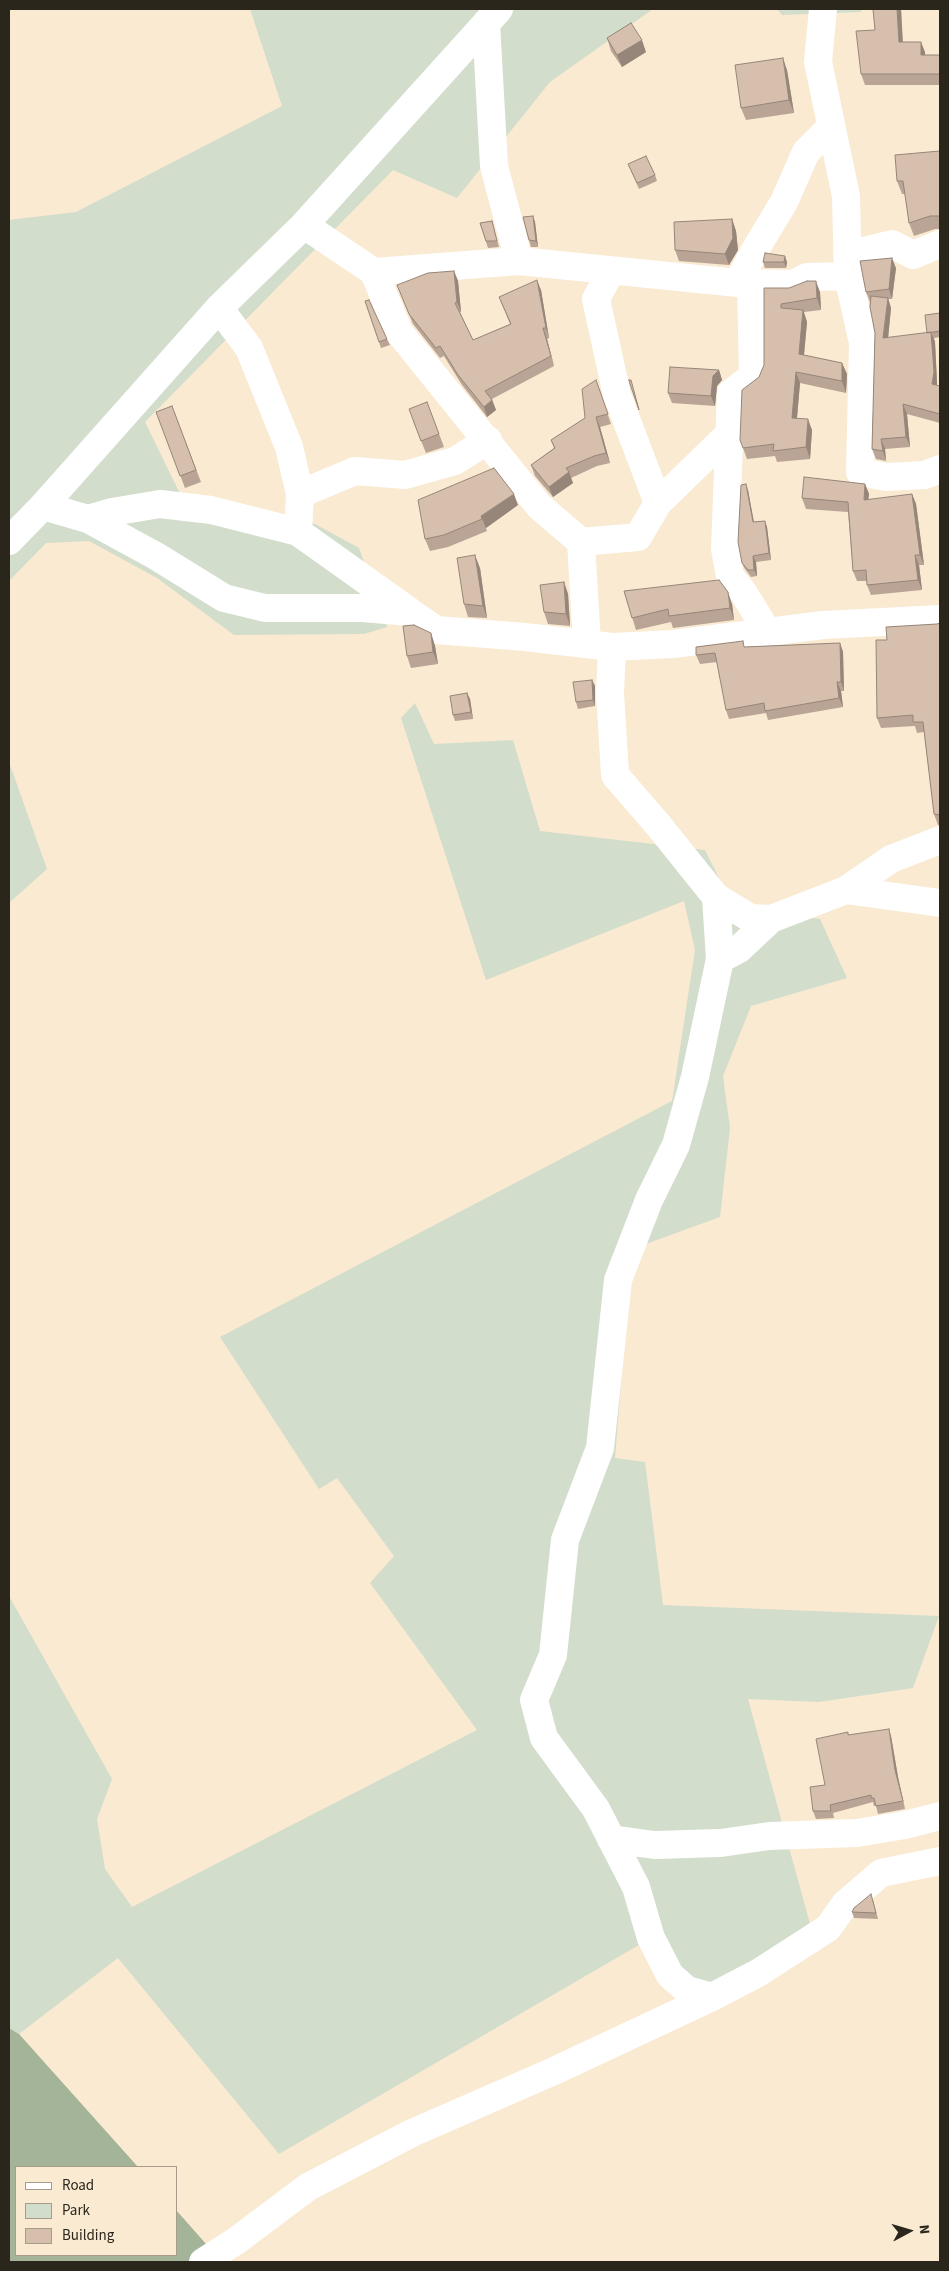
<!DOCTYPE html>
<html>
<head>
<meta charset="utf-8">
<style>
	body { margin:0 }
	#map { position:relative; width:949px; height:2271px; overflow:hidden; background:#f9ead1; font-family:"Source Sans 3",sans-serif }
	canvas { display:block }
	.frame { position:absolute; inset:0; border:10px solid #2b261c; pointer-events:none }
	.legend { position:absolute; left:15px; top:2166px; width:162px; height:90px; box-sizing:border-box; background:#f9ead1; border:1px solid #a79c89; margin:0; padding:6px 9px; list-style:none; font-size:15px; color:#2b261c }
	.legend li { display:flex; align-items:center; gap:10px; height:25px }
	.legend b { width:25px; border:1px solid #a79c89 }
	.north { position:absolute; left:884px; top:2206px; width:50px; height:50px; -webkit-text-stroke:4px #f9ead1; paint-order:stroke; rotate:84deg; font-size:14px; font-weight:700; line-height:20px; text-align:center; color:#2b261c }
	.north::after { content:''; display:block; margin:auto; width:18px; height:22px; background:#2b261c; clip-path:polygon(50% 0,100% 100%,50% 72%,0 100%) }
</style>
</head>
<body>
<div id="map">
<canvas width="949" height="2271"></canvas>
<div class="frame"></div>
<ul class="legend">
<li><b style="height:6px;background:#fff"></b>Road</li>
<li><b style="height:14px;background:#d2ddcc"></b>Park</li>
<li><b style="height:14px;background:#d7bfad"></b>Building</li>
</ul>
<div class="north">N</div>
</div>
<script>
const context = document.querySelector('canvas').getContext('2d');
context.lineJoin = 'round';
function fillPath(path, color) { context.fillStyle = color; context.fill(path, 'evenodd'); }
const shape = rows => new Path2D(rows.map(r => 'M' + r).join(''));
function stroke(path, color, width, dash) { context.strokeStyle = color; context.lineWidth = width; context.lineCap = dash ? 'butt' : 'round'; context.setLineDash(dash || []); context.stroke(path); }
fillPath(shape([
	[250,9,653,9,550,82,457,198,393,170,145,422,185,504,315,524,359,548,387,627,364,634,234,635,157,578,89,541,46,543,9,581,9,220,76,212,282,106],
	[777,9,861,9,861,12,782,15],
	[415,703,434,744,513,740,540,831,705,850,723,886,753,909,820,919,847,978,751,1006,723,1076,730,1128,720,1217,632,1249,615,1458,645,1462,663,1605,939,1616,913,1688,819,1702,748,1699,812,1931,680,2005,644,1942,279,2154,118,1958,19,2034,9,2028,9,1596,112,1779,97,1819,105,1869,132,1907,477,1730,370,1583,394,1556,337,1478,319,1489,220,1337,672,1101,695,950,684,901,486,980,401,718],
	[9,762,47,869,9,903]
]), '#d2ddcc');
fillPath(shape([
	[9,2028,19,2034,138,2167,16,2167,16,2255,176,2255,176,2210,222,2262,9,2262]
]), '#a4b499');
stroke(shape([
	[823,9,818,62,846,196,848,276,863,343,860,472,886,477,925,475,940,469],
	[486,23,494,166,519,261],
	[304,225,374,272,519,261,738,283,793,284,807,277,848,276],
	[847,255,892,244,913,255,940,244],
	[374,272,399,332,539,506,581,542,587,644],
	[738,283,755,250,784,202,806,152,831,127],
	[751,283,753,376,731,393,725,549,730,576,743,592,767,631],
	[219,308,249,348,289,447,300,494,298,532],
	[300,494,355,471,405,475,455,461,488,440],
	[658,503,727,436],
	[43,506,88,519,156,556,224,598,265,608,363,608,410,612,436,630,525,637,612,647,610,693,615,775,659,826,716,897,720,959,695,1077,676,1145,649,1200,618,1280,600,1448,565,1540,553,1655,534,1700,544,1738,596,1809,636,1887,651,1938,670,1975,687,1990,712,1997,758,1973,828,1928,845,1904,881,1873,940,1861],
	[88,519,112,512,160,504,211,510,298,532,409,611],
	[9,541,43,506,219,308,304,225,499,9],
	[581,542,638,537,658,503,617,395,596,299,611,271],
	[612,647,673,644,823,625,940,619],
	[846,890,940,903],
	[716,897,750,918,771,919,846,890,891,859,940,840],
	[720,959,739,949,771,919],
	[611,1839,654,1845,721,1843,769,1836,857,1833,905,1825,940,1816],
	[203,2262,236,2241,308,2187,412,2133,554,2071,712,1997]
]), '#fff', 28);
fillPath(shape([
	[873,9,901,9,903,42,925,52,925,55,940,55,940,85,865,85,861,74,875,30],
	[607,38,646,52,622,67,611,51],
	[787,70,794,113,746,120,741,108],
	[940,151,940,229,935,229,914,236,909,223,905,194,902,194,897,181],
	[628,164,655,175,657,181,639,189],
	[533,216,535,222,538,247,531,247,529,240],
	[732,219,736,231,738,250,729,265,679,261,675,250],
	[492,221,499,247,488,248,480,223],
	[763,262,787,262,786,268,765,268],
	[896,268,892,299,888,299,891,308,888,338,927,333,940,313,940,337,934,338,935,342,937,385,940,386,940,423,907,414,910,447,885,449,886,461,876,459,872,449,875,333,870,302,866,292],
	[454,271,458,281,461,312,460,312,473,340,510,324,499,297,541,290,549,338,547,339,554,366,492,399,496,410,487,417,462,385,444,356,440,358,413,324,397,285],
	[764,288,789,288,820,292,821,310,804,312,807,322,804,355,842,363,847,374,846,393,800,383,797,418,812,430,810,459,777,462,775,456,747,459,740,440,759,377,764,365],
	[365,301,387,339,390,345,381,348],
	[719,370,722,380,717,386,715,406,672,403,668,393],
	[596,380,611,424,600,427,610,463,597,466,571,478,573,483,553,497,535,476,531,465,554,448,551,440,585,418],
	[427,402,444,447,426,453,413,421],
	[172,406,201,482,185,488,156,412],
	[865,484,869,494,868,500,912,494,916,504,924,565,919,565,922,590,871,595,867,585,867,581,857,581,853,571,848,512,806,509,802,498],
	[748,490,754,522,765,521,767,527,771,560,756,562,757,576,751,577,745,569,742,563],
	[518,505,486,528,487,531,448,547,430,551,425,539],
	[480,568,487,618,468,617,464,604],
	[564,582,568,594,570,626,548,624,544,612],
	[624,591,732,604,734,620,673,628,671,622,636,630],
	[940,623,940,825,938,825,934,814,924,732,917,733,915,726,881,728,877,718,887,640],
	[431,633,435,646,438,664,411,668,407,656],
	[840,643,843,652,844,691,841,691,843,707,768,720,766,713,729,719,726,710,717,662,700,664,696,655,745,647],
	[592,680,595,686,595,706,578,709,576,702],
	[467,693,470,699,473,719,455,721,453,715],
	[848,1735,891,1736,898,1777,905,1809,878,1814,876,1806,874,1806,873,1802,833,1813,834,1818,816,1819,813,1811],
	[873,1900,878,1919,854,1918,852,1912]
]), '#b9a495');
fillPath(shape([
	[897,9,901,9,903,52,899,42],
	[642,40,646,52,622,67,617,55],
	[921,42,925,52,925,65,921,55],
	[783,58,787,70,794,113,789,100],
	[533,216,535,222,538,247,536,241],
	[732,219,736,231,738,250,729,265,725,254],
	[785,256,787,262,786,268,784,262],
	[892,258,896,268,892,299,889,289],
	[454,271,458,281,461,312,457,302],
	[537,280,541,290,549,338,546,328],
	[816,281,820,292,821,310,817,298],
	[888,298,891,308,887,349,883,338],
	[803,310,807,322,803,365,799,354],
	[543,328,547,339,554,366,551,356],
	[931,332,935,342,937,382,936,394,932,384],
	[842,363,847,374,846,393,842,381],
	[719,370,722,380,717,386,715,406,711,396,713,376],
	[796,372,800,383,796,429,792,418],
	[492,400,496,410,487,417,484,407],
	[903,404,907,414,910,447,906,437],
	[596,417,600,427,610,463,606,453],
	[808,419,812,430,810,459,806,447],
	[881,439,885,449,886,461,883,451],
	[569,472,573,483,553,497,549,487],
	[746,484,748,490,755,529,753,522],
	[865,484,869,494,867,510,864,500],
	[514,494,518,505,486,528,481,516],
	[912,494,916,504,924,565,920,555],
	[765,521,767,527,771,560,769,553],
	[475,555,480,568,487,618,483,606],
	[915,555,919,565,922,590,918,580],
	[753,556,756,562,757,576,754,570],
	[564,582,568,594,570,626,566,614],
	[728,592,732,604,734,620,730,608],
	[431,633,435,646,438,664,433,652],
	[840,643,843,652,844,691,841,682],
	[592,680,595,686,595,706,593,700],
	[837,682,841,691,843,707,839,698],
	[467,693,470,699,473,719,471,712],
	[889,1729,891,1736,898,1777,905,1809,903,1801,895,1770]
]), '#968679');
const building = shape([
	[873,9,897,9,899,42,921,42,921,55,940,55,940,74,861,74,856,31,875,30,873,9],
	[631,23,642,40,617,55,607,38,631,23],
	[783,58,789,100,741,108,735,65,783,58],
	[940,151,940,216,930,216,909,223,903,181,897,181,895,155,940,151],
	[646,156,655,175,637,183,628,164,646,156],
	[533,216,536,241,529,240,523,217,533,216],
	[732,219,733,238,725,254,675,250,674,222,732,219],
	[492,221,497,241,486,241,480,223,492,221],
	[765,253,785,256,784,262,763,262,765,253],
	[892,258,889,289,866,292,860,261,892,258],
	[454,271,457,302,455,303,473,340,511,324,499,297,537,280,546,328,543,328,551,356,485,391,492,400,484,407,458,375,440,346,436,348,409,314,397,285,428,273,454,271],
	[807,281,816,281,817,298,781,304,781,308,803,310,799,354,842,363,842,381,796,372,792,418,808,419,806,447,773,451,774,444,743,448,740,440,742,390,759,377,764,365,764,288,789,288,807,281],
	[871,296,888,298,883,338,931,332,934,372,932,384,940,386,940,414,903,404,906,437,881,439,883,451,872,449,875,333,870,307,871,296],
	[369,300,387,339,379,342,365,301,369,300],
	[940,313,940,331,927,333,925,315,940,313],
	[670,367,719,370,713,376,711,396,668,393,670,367],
	[596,380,608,414,596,417,606,453,594,456,566,468,569,472,549,487,531,465,555,448,551,440,585,418,582,389,596,380],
	[629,380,631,380,639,410,630,384,629,380],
	[427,402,439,434,421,441,409,409,427,402],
	[172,406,196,470,180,476,156,412,172,406],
	[494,468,514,494,481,516,482,519,444,535,425,539,418,500,494,468],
	[804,477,865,484,864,500,912,494,920,555,915,555,918,580,867,585,866,570,853,571,848,502,802,498,804,477],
	[746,484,753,522,765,521,769,553,753,556,754,570,748,570,742,563,738,542,741,485,746,484],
	[475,555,483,606,464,604,457,558,475,555],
	[719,580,728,592,730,608,669,616,668,609,632,618,624,591,719,580],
	[564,582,566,614,544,612,540,585,564,582],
	[940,623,940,815,934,814,923,722,913,722,913,715,877,718,876,640,887,640,886,627,937,624,940,623],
	[414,625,431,633,433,652,407,656,403,626,414,625],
	[743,641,744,647,840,643,841,682,837,682,839,698,765,711,764,703,726,710,715,653,696,655,696,647,743,641],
	[592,680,593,700,576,702,573,682,592,680],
	[467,693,471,712,453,715,450,696,467,693],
	[889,1729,895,1770,903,1801,876,1806,874,1798,871,1798,871,1795,830,1805,831,1811,813,1811,810,1787,825,1785,816,1739,848,1732,848,1735,889,1729],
	[871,1894,876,1913,852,1912,854,1908,871,1894]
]);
fillPath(building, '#d7bfad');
stroke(building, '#968679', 1);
</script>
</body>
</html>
